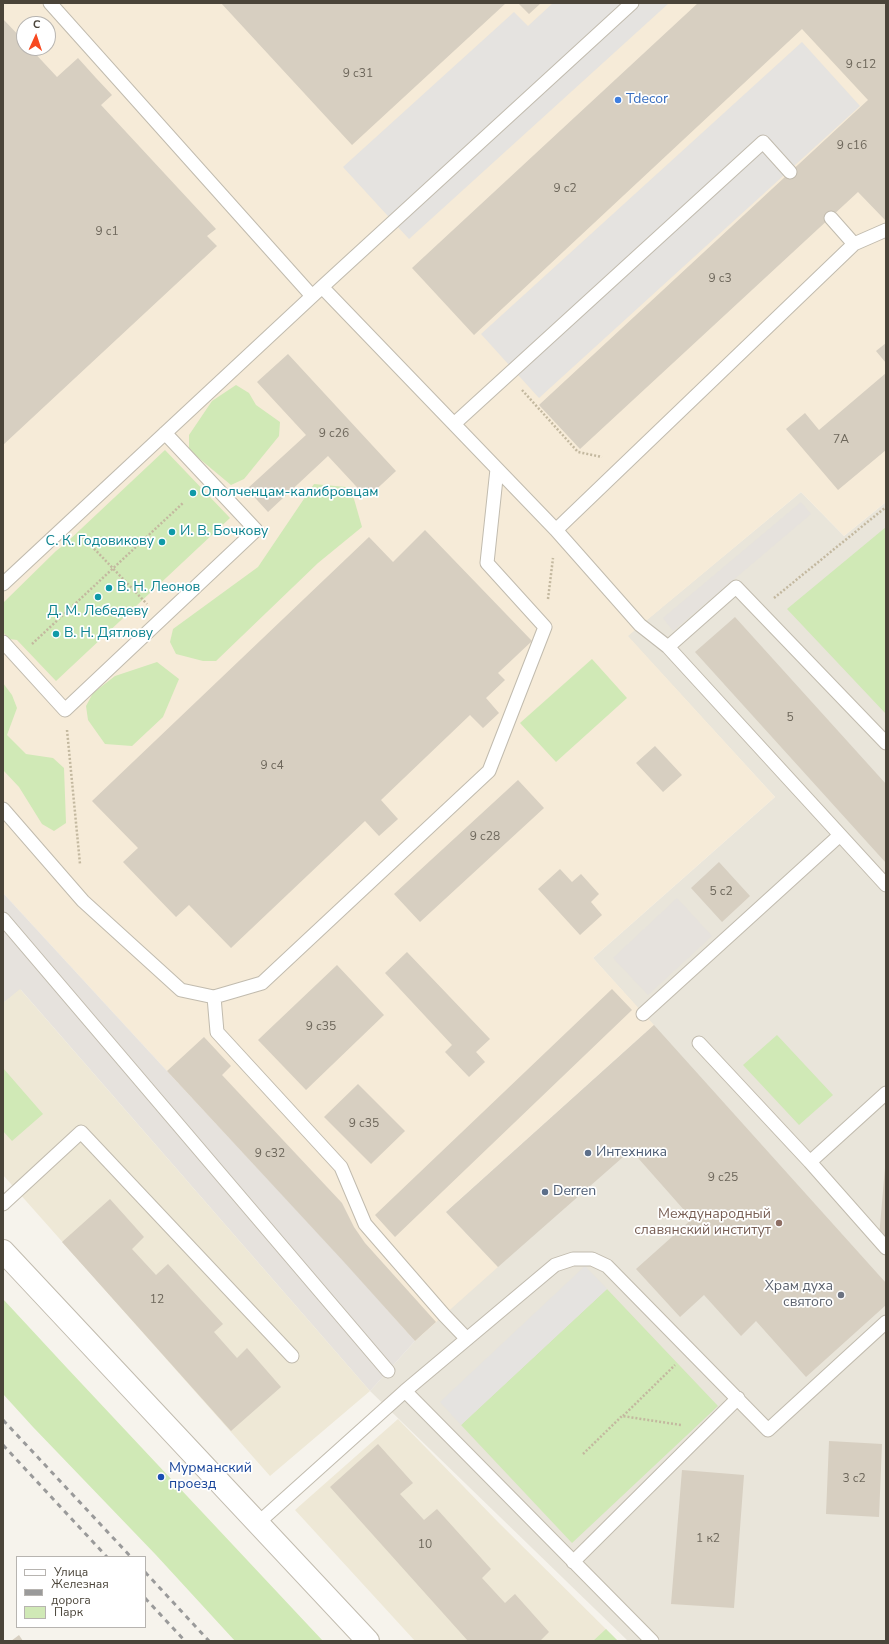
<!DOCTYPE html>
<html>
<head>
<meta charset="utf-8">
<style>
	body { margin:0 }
	#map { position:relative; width:889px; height:1644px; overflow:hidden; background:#f6f3ec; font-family:"Nunito Sans",sans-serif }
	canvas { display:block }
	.frame { position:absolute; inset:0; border:4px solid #4a4439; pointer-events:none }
	.legend { position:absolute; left:16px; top:1556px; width:130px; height:72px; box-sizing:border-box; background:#fff; border:1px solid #b7b4b0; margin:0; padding:5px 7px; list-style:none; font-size:12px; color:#4a4439 }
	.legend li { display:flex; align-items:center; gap:8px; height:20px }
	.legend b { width:20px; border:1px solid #b7b4b0 }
	.north { position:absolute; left:16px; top:16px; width:40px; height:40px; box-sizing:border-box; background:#fff; border:1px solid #b7b4b0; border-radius:50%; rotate:3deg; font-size:11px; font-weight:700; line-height:16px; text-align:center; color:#4a4439 }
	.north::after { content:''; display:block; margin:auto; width:14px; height:18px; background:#f74921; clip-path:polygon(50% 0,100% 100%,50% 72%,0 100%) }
</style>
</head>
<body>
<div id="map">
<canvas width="889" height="1644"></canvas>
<div class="frame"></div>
<ul class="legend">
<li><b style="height:5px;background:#fff"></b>Улица</li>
<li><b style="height:5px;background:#9a9a9a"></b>Железная дорога</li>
<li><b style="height:11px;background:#d0e9b6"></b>Парк</li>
</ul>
<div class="north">С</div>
</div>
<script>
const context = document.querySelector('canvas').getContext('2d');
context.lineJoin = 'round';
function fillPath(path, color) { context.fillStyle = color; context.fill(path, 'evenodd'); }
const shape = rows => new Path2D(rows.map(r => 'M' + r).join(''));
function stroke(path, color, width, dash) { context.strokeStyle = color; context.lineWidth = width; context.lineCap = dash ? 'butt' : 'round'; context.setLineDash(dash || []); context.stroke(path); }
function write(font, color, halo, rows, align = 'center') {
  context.font = font + ' "Nunito Sans",sans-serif'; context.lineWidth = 3.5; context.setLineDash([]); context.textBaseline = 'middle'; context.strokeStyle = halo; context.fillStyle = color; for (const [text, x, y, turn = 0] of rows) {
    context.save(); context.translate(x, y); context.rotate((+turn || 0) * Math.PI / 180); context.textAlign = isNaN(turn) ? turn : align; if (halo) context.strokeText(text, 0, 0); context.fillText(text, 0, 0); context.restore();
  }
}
fillPath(shape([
	[801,492,844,536,886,502,886,1641,628,1641,370,1391,415,1341,436,1322,446,1212,653,1025,593,958,775,797,627,636]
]), '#e9e5da');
fillPath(shape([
	[3,3,886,3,886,502,844,536,801,492,628,636,775,797,593,958,654,1025,446,1212,498,1267,415,1341,344,1261,167,1071,3,893],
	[24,24,48,24,48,48,24,48]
]), '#f6ebd8');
fillPath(shape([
	[801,502,811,514,673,631,663,618],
	[3,893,167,1071,344,1261,415,1341,370,1391,21,990,3,1003],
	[677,898,712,936,648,995,613,958]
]), '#e6e2dd');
fillPath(shape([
	[20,989,370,1391,270,1476,3,1175,3,1003],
	[398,1419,498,1522,618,1641,415,1641,295,1510]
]), '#eee8d6');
fillPath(shape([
	[236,385,249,393,256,405,280,422,279,436,244,479,231,485,189,450,189,435,212,401],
	[165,450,230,518,56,681,17,640,9,639,3,632,3,603,56,551,65,544],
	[314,484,346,487,354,499,362,527,318,563,216,661,203,661,176,654,170,642,173,629,258,567],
	[886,527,886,714,787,609],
	[592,659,627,698,556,762,520,723],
	[157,662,179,679,163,717,132,746,105,744,88,720,86,706,93,693,115,676],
	[3,683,12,695,17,708,7,735,26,754,53,758,64,768,66,823,54,831,42,824,19,787,3,770],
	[777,1035,833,1095,799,1125,743,1065],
	[3,1068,43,1114,12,1141,3,1131],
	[607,1289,718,1406,572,1543,461,1425],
	[3,1299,67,1368,323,1641,235,1641,156,1555,33,1427,3,1394],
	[606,1629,618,1641,593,1641]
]), '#d0e9b6');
fillPath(shape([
	[553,3,669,3,409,239,343,167,514,12,528,26],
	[802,42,860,106,539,398,481,334],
	[585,1266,607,1289,461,1425,440,1402]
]), '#e5e3e0');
fillPath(shape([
	[221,3,506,3,352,145],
	[518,3,541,3,529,14],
	[698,3,886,3,886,221,858,192,580,449,539,405,868,100,802,29,474,335,412,268],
	[3,19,24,41,24,48,30,48,57,77,78,58,96,78,112,95,101,105,216,229,207,236,217,246,3,445],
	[886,343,886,363,876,351],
	[288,354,396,471,367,498,328,456,268,512,247,489,306,435,257,382],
	[886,373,886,450,838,490,786,429,805,413,819,430],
	[425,530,532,641,498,673,505,680,486,698,499,713,483,728,470,715,381,800,398,819,379,836,365,821,231,948,189,905,176,917,123,862,138,848,92,801,369,537,393,562],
	[735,617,886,784,886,863,695,652],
	[655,746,682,775,663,792,636,763],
	[518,780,544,808,420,922,394,894],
	[719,862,750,896,722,922,691,888],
	[560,869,572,882,581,874,599,894,591,902,602,915,580,935,538,889],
	[407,952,490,1039,476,1052,485,1062,469,1077,445,1052,452,1045,385,973],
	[337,965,384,1015,306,1090,258,1040],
	[612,989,632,1010,395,1237,375,1215],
	[654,1025,886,1283,886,1305,806,1377,756,1321,741,1336,704,1295,680,1317,636,1269,692,1219,631,1150,498,1267,446,1212],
	[204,1037,231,1066,222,1075,342,1203,354,1227,365,1243,436,1322,415,1341,344,1262,167,1071],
	[358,1084,405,1131,371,1164,324,1117],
	[885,1168,886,1168,886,1238,879,1237],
	[110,1199,144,1237,132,1249,156,1275,168,1264,223,1324,214,1332,237,1358,247,1348,281,1387,231,1431,62,1242],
	[829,1441,882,1444,879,1517,826,1514],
	[378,1444,413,1483,400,1494,424,1520,437,1509,491,1569,482,1578,505,1603,515,1594,549,1632,540,1641,468,1641,330,1487],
	[682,1470,744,1475,734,1608,671,1604],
	[19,1635,23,1641,11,1641]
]), '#d7cfc1');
const service = shape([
	[50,3,312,296],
	[831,218,854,244],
	[322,287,556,530,854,244,886,230],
	[454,424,763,142,790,172],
	[556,530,640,625,668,647,886,885],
	[3,584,322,287,632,3],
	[3,642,65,710,256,530,165,433],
	[668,647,736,587,886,743],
	[3,809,83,901,181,990,214,997,262,983,489,771,545,627,487,563,497,469],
	[3,919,388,1371],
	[214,997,217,1032,341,1167,365,1224,444,1315,467,1339],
	[643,1014,840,835],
	[699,1043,810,1162],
	[886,1093,810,1162,886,1248],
	[3,1204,81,1132,292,1356],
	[405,1391,652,1641],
	[258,1523,405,1391,555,1265,573,1259,592,1259,607,1266,768,1430,886,1322],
	[573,1562,738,1398]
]);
const tertiary = shape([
	[3,1251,368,1641]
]);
stroke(service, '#c1bbae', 15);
stroke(tertiary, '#c1bbae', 24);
stroke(shape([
	[522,390,578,452,602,457],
	[83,537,147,604],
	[774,598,886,507],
	[548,599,553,558],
	[32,644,183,503],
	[67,730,80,864],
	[623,1416,675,1365],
	[583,1454,622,1416,681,1425]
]), '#c3b89f', 2.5, [2, 2]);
stroke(service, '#fff', 13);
stroke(tertiary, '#fff', 22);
stroke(shape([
	[3,1420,131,1557],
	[3,1445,107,1557],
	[145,1572,209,1641],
	[145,1598,185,1641]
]), '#9a9a9a', 3, [5, 5]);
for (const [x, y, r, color] of [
	[618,100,4,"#3f7fe0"],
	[193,493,4,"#0f9aa8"],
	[172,532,4,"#0f9aa8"],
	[162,542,4,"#0f9aa8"],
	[109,588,4,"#0f9aa8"],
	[98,597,4,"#0f9aa8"],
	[56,634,4,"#0f9aa8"],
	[588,1153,4,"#5c6f8a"],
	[545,1192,4,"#5c6f8a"],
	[779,1223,4,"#8d6e63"],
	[841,1295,4,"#6b7280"],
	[161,1477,4,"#1a4fb4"]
]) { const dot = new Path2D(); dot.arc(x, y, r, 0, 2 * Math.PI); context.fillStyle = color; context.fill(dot); stroke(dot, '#fff', 1.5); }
write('12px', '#6d675b', null, [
	["9 с12",861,65],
	["9 с31",358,74],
	["9 с16",852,146],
	["9 с2",565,189],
	["9 с1",107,232],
	["9 с3",720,279],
	["9 с26",334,434],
	["7А",841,440],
	["5",790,718],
	["9 с4",272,766],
	["9 с28",485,837],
	["5 с2",721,892],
	["9 с35",321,1027],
	["9 с35",364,1124],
	["9 с32",270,1154],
	["9 с25",723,1178],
	["12",157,1300],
	["3 с2",854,1479],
	["1 к2",708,1539],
	["10",425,1545]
]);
write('14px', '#366cbe', '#fff', [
	["Tdecor",626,100]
], 'left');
write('14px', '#0d838f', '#fff', [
	["Ополченцам-калибровцам",201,493],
	["И. В. Бочкову",180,532],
	["С. К. Годовикову",154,542,"right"],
	["В. Н. Леонов",117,588],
	["Д. М. Лебедеву",98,612,"center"],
	["В. Н. Дятлову",64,634]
], 'left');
write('14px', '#4e5e75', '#fff', [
	["Интехника",596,1153],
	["Derren",553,1192]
], 'left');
write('14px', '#785e54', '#fff', [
	["Международный",771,1215],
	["славянский институт",771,1231]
], 'right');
write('14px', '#5b616d', '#fff', [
	["Храм духа",833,1287],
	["святого",833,1303]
], 'right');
write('14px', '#164399', '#fff', [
	["Мурманский",169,1469],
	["проезд",169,1485]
], 'left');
</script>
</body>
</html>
